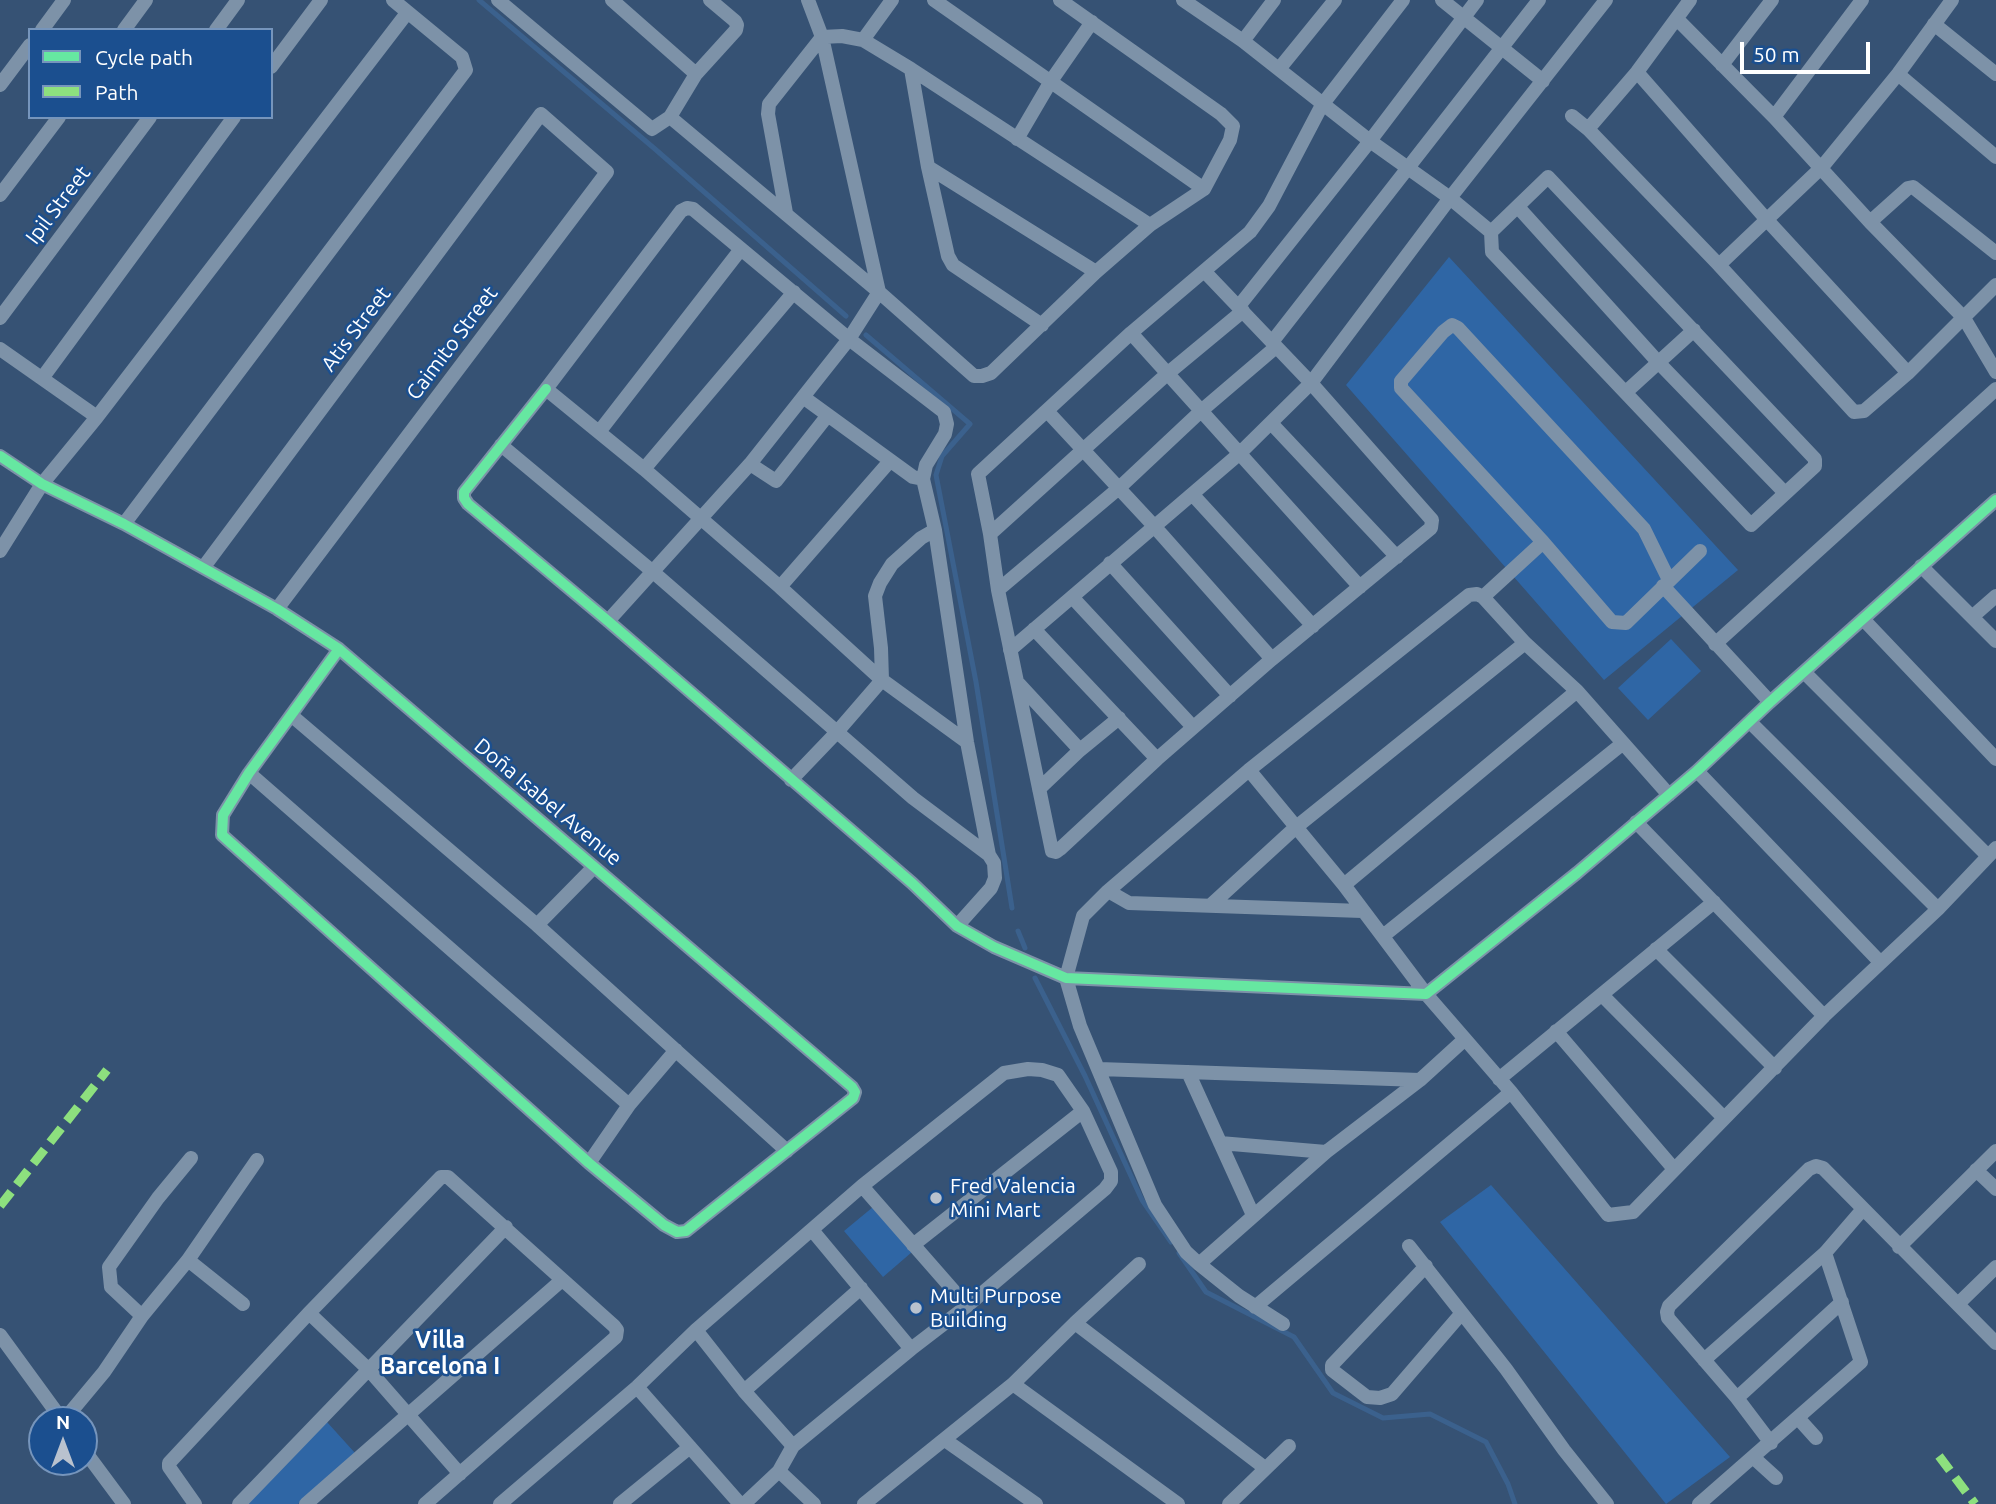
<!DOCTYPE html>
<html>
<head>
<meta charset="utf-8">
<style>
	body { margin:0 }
	#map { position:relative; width:1996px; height:1504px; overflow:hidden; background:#365274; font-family:Ubuntu,sans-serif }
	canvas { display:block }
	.legend { position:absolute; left:28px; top:28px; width:245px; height:91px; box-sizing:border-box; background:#1b4f8f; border:2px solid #7695bc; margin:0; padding:9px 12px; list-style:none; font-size:21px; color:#fff }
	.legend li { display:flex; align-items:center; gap:14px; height:35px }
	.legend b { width:35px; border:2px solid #7695bc }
	.north { position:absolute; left:28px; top:1406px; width:70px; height:70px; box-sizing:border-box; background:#1b4f8f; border:2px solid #7695bc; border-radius:50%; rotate:0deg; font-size:19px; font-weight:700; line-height:28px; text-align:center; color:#fff }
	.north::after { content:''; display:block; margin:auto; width:24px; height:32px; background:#b9c2ce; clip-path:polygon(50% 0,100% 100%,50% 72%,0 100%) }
	.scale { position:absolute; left:1740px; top:42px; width:130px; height:32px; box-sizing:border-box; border:4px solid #fff; border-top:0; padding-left:9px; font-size:21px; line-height:24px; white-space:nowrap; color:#fff; -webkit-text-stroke:5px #1b4f8f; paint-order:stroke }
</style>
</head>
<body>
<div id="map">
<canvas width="1996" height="1504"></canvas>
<ul class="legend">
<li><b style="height:9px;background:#66e7a1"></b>Cycle path</li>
<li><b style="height:9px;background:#8de07e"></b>Path</li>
</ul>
<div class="north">N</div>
<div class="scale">50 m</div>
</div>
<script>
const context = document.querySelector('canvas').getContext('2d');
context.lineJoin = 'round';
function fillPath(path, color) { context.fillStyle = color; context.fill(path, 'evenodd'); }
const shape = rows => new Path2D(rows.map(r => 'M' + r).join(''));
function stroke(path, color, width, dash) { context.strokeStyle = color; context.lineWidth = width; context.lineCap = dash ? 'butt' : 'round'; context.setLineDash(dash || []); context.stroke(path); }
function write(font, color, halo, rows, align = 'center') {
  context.font = font + ' Ubuntu,sans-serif'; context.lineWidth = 5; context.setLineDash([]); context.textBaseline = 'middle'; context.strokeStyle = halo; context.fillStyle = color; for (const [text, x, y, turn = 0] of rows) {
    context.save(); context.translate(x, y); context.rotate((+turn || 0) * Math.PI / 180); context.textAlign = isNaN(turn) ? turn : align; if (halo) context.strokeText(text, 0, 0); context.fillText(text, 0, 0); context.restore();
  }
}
fillPath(shape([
	[1449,257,1738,570,1604,680,1346,385],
	[1671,639,1701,671,1648,720,1618,688],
	[1491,1185,1730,1457,1666,1504,1440,1222],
	[873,1207,912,1252,883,1277,844,1231],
	[327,1422,355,1453,298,1504,241,1504]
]), '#2f66a5');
stroke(shape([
	[479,0,655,149,846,316],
	[866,335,970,424,942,456,936,475,976,682,1012,908],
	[1018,931,1025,948],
	[1035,978,1085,1076,1142,1200,1171,1242],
	[1179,1253,1206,1292,1294,1337,1333,1393,1383,1418,1430,1414,1486,1442,1508,1484,1515,1504]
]), '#3b618d', 5);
stroke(shape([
	[498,0,652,129,670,117,696,74,736,30,737,25,735,21,710,0],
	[612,0,696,74],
	[934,0,1204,189],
	[1183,0,1243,41,1370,141,1450,198,1491,232],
	[1442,0,1543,81],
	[1677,19,1774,117,1870,222,1964,318,1996,372],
	[1934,24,1996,74],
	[42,30,64,0],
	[124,30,146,0],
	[216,30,238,0],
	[863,40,892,0],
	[1243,41,1274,0],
	[1722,65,1772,0],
	[271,67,321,0],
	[911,69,928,167,948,256,953,265,1042,325],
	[1279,69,1335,0],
	[1637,72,1767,220,1908,373],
	[1898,74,1996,157],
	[0,85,30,45],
	[1572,116,1588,129,1719,265,1854,412,1864,411,1908,373,1996,285],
	[670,117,879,292,974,376,982,376,991,373,1096,272,1150,225,1204,189,1230,140,1233,126,1221,114,1060,0],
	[1774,117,1862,0],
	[1588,129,1637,72,1690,0],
	[1017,139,1051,81,1092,22],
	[928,167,1096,272],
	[1548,177,1815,459,1815,466,1751,525,1492,252,1491,232,1548,177],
	[0,195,59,117],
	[1518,207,1658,362,1785,493],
	[786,213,768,114,769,104,822,37,842,36,863,40,911,69,1150,225],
	[1870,222,1908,188,1913,187,1996,253],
	[1719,265,1822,167,1898,74,1952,0],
	[1205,272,1311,383,1432,520,1431,528,1272,659,1157,759,1060,849,1056,852,1052,851,998,590,990,534,978,474,1131,333,1250,232,1269,206,1322,105,1403,0],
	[794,292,644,469,780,587,882,680,881,648,875,596,880,583,892,564,921,538,935,530,923,479],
	[1239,306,1370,141,1477,0],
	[0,318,150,117],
	[1131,333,1360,587],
	[1272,342,1539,0],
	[0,349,97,417],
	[43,377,234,117],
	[546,389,464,492,464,498,468,504,608,621,912,883,957,926,994,947,1066,978,1426,994,1577,873,1697,771,1770,702,1996,500],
	[1626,392,1694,330],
	[1047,411,1154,526,1272,659],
	[1271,423,1397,557],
	[599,432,741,249],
	[501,445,652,571,913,798,989,855],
	[0,456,42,484,124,524,277,609,339,649,852,1087,855,1092,853,1098,686,1231,677,1232,664,1225,589,1163,222,835,223,815,249,773,339,649],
	[750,464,776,481,828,415],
	[644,469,546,389,681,211,687,208,693,209,849,339,944,412,947,424,945,434,926,465,923,479,913,477,803,397],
	[1193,495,1313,626],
	[124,524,466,70,462,57,393,0],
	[935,530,967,742,989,855,994,863,995,878,991,888,957,926],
	[990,534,1167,374,1243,311],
	[0,551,42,484,97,417,407,13],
	[1110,563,1230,696],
	[1921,566,1996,641],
	[203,568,541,114,607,172,277,609],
	[1669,580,1644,529,1458,328,1452,325,1443,332,1401,381,1401,388,1543,542,1612,622,1626,623,1700,551],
	[1663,586,1770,702],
	[780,587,890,461],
	[998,590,1119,488,1201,411,1276,347],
	[1483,597,1543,542],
	[1073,598,1193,727],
	[1972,617,1996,596],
	[1863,619,1996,759],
	[608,621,750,464,849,339,879,292,822,37,808,0],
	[1034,629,1157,759],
	[1715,644,1996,389],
	[1010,650,1239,454,1311,383,1450,198,1606,0],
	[1805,673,1988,856],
	[1019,684,1080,750],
	[291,715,537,925,787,1151],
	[1750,722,1938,909],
	[1249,770,1344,885,1426,994,1511,1092,1608,1215,1633,1212,1824,1016,1938,909,1996,848],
	[1697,771,1880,962],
	[249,773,629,1105],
	[791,780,837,732,882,680,967,742],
	[1039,789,1080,750,1119,718],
	[1636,822,1824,1016],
	[1344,885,1577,691],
	[1108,891,1129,903,1362,911],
	[1211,905,1295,828,1525,643],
	[537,925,594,867],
	[1383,936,1622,744],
	[1656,949,1775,1068],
	[1602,995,1724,1118],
	[1556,1031,1674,1169],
	[1099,1069,1420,1080],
	[1188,1072,1253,1215],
	[1499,1079,1714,902],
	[1220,1143,1326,1152],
	[589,1163,629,1105,676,1050],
	[1976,1170,1996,1189],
	[862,1186,967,1306],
	[812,1230,911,1349],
	[913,1245,1083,1111],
	[1409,1246,1506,1369,1564,1450,1607,1504],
	[1899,1247,1996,1151],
	[188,1260,243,1304],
	[1199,1264,1326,1152,1420,1080,1465,1039],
	[1426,1266,1332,1365,1332,1370,1367,1397,1380,1398,1392,1394,1461,1314],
	[1958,1304,1996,1267],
	[1255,1307,1511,1092],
	[309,1313,369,1370,460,1474],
	[142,1316,111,1287,109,1267,158,1198,191,1158],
	[1075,1323,1265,1468],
	[1283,1324,1239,1296,1199,1264,1186,1252,1155,1205,1080,1026,1066,978,1083,916,1108,891,1249,770,1469,595,1477,594,1483,597,1525,643,1577,691,1669,795],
	[696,1330,744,1391,793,1446],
	[0,1335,62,1420],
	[1704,1360,1825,1253,1863,1209],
	[1013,1384,1178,1504],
	[637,1387,740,1504],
	[744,1391,861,1288],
	[1737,1398,1842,1302],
	[1798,1418,1816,1438],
	[64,1420,104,1372,142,1316,188,1260,257,1160],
	[945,1440,1036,1504],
	[1771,1443,1737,1398,1668,1318,1667,1312,1669,1306,1809,1169,1816,1166,1823,1168,1996,1343],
	[84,1450,124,1504],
	[1754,1458,1776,1478],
	[779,1471,814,1504],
	[195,1504,169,1467,169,1463,309,1313,441,1177,448,1177,614,1326,617,1330,616,1337,425,1504],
	[239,1504,506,1227],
	[306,1504,562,1280],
	[500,1504,637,1387,696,1330,862,1186,1004,1073,1028,1069,1042,1070,1058,1075,1083,1111,1111,1172,1111,1181,1105,1189,967,1306,911,1349,793,1446,779,1471,744,1504],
	[620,1504,690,1447],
	[864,1504,1013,1384,1075,1323,1139,1264],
	[1229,1504,1289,1446],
	[1699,1504,1861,1362,1825,1253]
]), '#7d92a8', 14);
stroke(shape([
	[0,1206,107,1070],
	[1939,1456,1975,1504]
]), '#8de07e', 9, [18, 9]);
stroke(shape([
	[546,389,464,492,464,498,468,504,608,621,912,883,957,926,994,947,1066,978,1426,994,1577,873,1697,771,1770,702,1996,500],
	[0,456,42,484,124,524,277,609,339,649,852,1087,855,1092,853,1098,686,1231,677,1232,664,1225,589,1163,222,835,223,815,249,773,339,649]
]), '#66e7a1', 10);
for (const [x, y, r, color] of [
	[936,1198,7,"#b9c2ce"],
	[916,1308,7,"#b9c2ce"]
]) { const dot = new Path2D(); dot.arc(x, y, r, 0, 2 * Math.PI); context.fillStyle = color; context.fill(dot); stroke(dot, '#1b4f8f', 2.5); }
write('21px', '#fff', '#1b4f8f', [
	["Ipil Street",58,205,-53],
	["Atis Street",356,329,-53],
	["Caimito Street",452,343,-53],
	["Doña Isabel Avenue",548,802,40]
]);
write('21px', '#fff', '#1b4f8f', [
	["Fred Valencia",950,1186],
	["Mini Mart",950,1210],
	["Multi Purpose",930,1296],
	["Building",930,1320]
], 'left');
write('bold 23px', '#fff', '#1b4f8f', [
	["Villa",440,1340],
	["Barcelona I",440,1366]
]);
</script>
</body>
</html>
